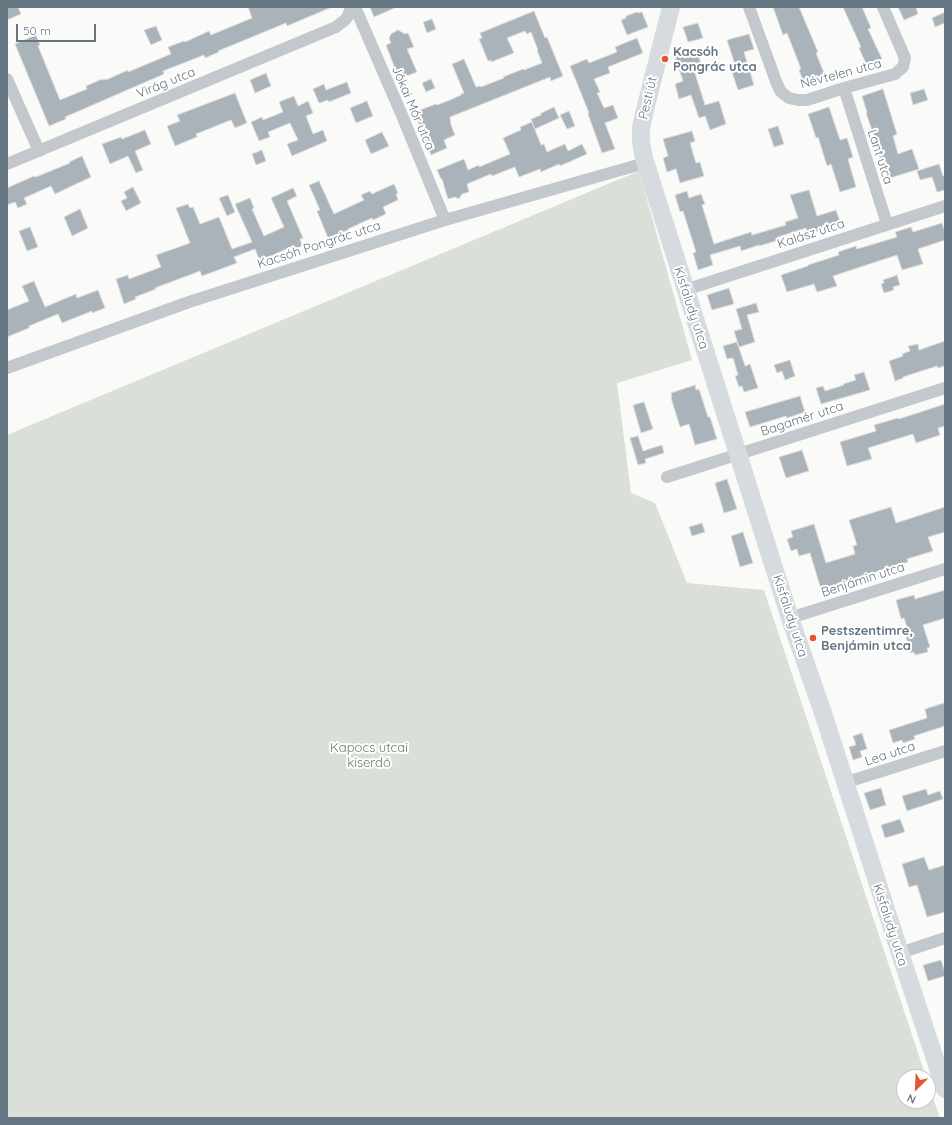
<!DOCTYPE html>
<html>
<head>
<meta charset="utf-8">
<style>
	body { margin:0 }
	#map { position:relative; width:952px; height:1125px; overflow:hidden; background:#fafaf8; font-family:Quicksand,sans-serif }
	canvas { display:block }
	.frame { position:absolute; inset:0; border:8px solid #657683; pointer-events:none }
	.north { position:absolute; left:896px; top:1069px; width:40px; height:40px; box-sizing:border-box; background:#fff; border:1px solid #c1c8cd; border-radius:50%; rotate:204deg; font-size:11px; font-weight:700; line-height:16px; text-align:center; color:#657683 }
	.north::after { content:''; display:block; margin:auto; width:14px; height:18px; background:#e4572e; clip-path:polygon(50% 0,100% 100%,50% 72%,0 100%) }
	.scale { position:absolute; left:16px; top:24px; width:80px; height:18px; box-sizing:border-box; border:2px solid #657683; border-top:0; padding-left:5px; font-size:12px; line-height:14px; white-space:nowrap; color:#657683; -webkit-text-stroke:3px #fff; paint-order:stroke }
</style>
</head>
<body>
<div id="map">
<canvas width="952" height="1125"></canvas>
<div class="frame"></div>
<div class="north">N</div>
<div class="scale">50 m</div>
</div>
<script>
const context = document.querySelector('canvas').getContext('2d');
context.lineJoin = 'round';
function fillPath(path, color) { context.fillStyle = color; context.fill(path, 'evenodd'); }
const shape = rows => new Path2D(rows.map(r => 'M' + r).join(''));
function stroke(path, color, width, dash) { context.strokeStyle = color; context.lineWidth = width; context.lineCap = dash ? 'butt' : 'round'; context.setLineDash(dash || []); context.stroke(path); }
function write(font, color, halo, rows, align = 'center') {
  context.font = font + ' Quicksand,sans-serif'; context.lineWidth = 4; context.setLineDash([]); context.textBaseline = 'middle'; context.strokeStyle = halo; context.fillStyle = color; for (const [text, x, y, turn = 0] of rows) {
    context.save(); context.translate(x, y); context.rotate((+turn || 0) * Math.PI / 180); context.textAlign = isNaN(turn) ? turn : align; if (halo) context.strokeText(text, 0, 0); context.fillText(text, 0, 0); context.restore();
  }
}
fillPath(shape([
	[639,171,692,360,617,383,631,493,655,503,687,583,764,590,926,1077,904,1077,904,1101,928,1101,928,1083,940,1118,7,1118,7,435]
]), '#dadfd7');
const building = shape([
	[7,7,18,7,21,14,7,20,7,7],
	[248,7,332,7,287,26,286,23,218,51,219,52,205,58,204,55,163,71,164,74,65,117,66,119,49,126,15,44,36,35,40,45,38,46,60,100,87,89,86,86,102,79,102,80,106,79,106,80,128,70,128,72,171,54,168,47,184,41,185,42,209,31,211,35,252,18,248,7],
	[370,7,397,7,374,17,370,7],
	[773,7,799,7,818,52,816,53,826,78,805,86,799,70,801,69,787,33,783,35,773,7],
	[843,7,862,7,871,28,868,29,882,59,867,66,859,48,861,47,843,7],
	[898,7,916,7,918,14,904,20,898,7],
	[534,11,545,38,547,37,563,76,551,81,550,77,450,117,451,125,455,135,444,140,447,148,431,155,415,114,421,112,420,110,436,104,437,105,450,100,461,95,461,94,464,93,452,64,464,59,476,87,480,86,481,87,504,78,503,77,523,69,524,70,542,63,537,50,538,50,531,32,527,34,525,31,507,38,514,53,491,62,491,60,488,61,479,39,482,38,480,33,534,11],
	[637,12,638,13,642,12,648,27,627,35,621,20,626,18,626,16,637,12],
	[945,12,945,23,935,27,932,18,945,12],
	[432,19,436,29,427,33,423,22,432,19],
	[698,23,703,38,688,42,683,27,698,23],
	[156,26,162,40,151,45,144,30,156,26],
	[398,30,405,34,408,33,414,47,407,49,417,72,399,79,386,45,391,43,389,38,391,34,398,30],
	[749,34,754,49,744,52,754,85,738,90,732,72,737,71,727,40,749,34],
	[637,38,643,53,608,67,610,73,594,79,600,92,597,93,604,108,613,105,618,118,605,123,615,149,602,153,588,114,589,113,570,66,587,59,589,63,617,52,615,47,637,38],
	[697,49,701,64,693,67,705,105,719,101,726,124,710,130,705,116,699,118,691,95,679,99,675,84,683,81,675,56,697,49],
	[266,73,271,86,255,93,250,80,266,73],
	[431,79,435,88,426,92,422,83,431,79],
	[347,82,351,93,329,102,328,100,319,103,313,89,324,84,326,90,347,82],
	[883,89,897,134,893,136,898,154,912,149,919,169,887,179,875,142,876,142,866,113,867,112,862,96,883,89],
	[924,89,928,100,913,105,910,93,924,89],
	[235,93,247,123,235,128,231,120,196,134,197,137,175,146,167,126,180,121,177,115,235,93],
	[294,96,298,106,308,101,313,113,306,116,313,134,323,130,327,141,292,156,287,144,298,140,290,123,268,132,270,137,259,141,251,122,262,117,263,120,283,112,279,102,294,96],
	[367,101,373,116,356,123,350,108,367,101],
	[554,107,559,118,535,129,531,119,541,115,541,113,554,107],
	[829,107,840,140,847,138,853,157,848,159,856,187,840,192,831,164,827,166,818,137,816,138,808,114,829,107],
	[569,111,575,126,567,129,560,115,569,111],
	[532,122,541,145,544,144,547,152,565,144,568,151,582,144,587,154,560,166,559,164,541,172,540,169,519,177,515,167,492,176,491,174,467,184,469,192,462,194,459,199,455,197,448,199,442,179,441,179,437,170,464,159,468,170,479,165,479,167,510,154,503,138,521,130,520,127,532,122],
	[778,126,784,144,774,147,768,129,778,126],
	[145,130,151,144,135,151,143,170,136,173,128,156,110,164,102,144,121,137,122,139,145,130],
	[692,131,695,141,690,143,696,163,700,162,704,176,680,183,676,169,667,172,663,158,668,156,663,139,692,131],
	[382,132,389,146,371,154,365,140,382,132],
	[262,150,266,161,256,165,252,154,262,150],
	[82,156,91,177,55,194,51,186,24,198,27,204,18,208,15,202,7,205,7,188,34,176,36,177,70,163,69,162,82,156],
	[939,164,943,176,945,175,945,190,937,192,932,177,920,180,917,171,939,164],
	[319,181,334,214,364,200,361,195,370,191,372,194,394,184,398,193,396,194,398,200,383,207,386,214,373,220,372,218,348,229,348,230,328,238,317,211,320,210,309,185,319,181],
	[133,187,141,203,126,211,121,201,127,198,124,192,133,187],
	[293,188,297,196,287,201,303,238,300,239,302,246,294,249,293,246,260,261,255,249,234,257,237,263,202,276,200,271,155,288,156,289,135,297,136,299,124,304,116,279,128,275,129,279,161,267,156,255,190,243,176,208,188,204,190,208,193,207,200,224,219,217,232,249,252,242,235,204,250,198,254,208,252,209,264,236,284,227,271,198,293,188],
	[809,190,817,216,836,210,841,224,808,234,806,228,778,237,779,240,759,246,759,245,741,251,740,246,710,255,713,265,698,270,693,253,696,252,683,211,680,212,675,195,687,191,689,198,701,194,705,204,702,205,714,244,751,232,752,235,786,225,785,222,798,218,790,195,809,190],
	[228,195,235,212,227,216,219,198,228,195],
	[80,209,88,228,72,236,64,217,80,209],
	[942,223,945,232,945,240,918,249,923,264,902,270,897,255,833,276,837,286,817,292,814,284,787,292,781,275,808,266,808,265,839,255,838,252,856,246,857,249,897,237,895,232,911,227,913,232,942,223],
	[30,227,38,247,27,251,19,231,30,227],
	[897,275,900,285,893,287,894,290,884,293,881,284,884,283,883,280,897,275],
	[34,281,45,307,76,294,77,298,98,290,105,308,92,313,92,311,62,323,58,314,29,326,29,328,7,337,7,310,29,301,22,286,34,281],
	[729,288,734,304,712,310,707,295,729,288],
	[756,303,759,312,747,315,755,342,739,347,734,331,742,329,736,309,756,303],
	[945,341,945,366,938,368,937,366,903,377,903,378,895,381,889,361,903,356,902,354,910,351,908,346,918,344,919,350,945,341],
	[737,342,745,366,750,364,758,388,744,392,742,386,739,387,735,376,738,375,733,358,727,359,723,346,737,342],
	[790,360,795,376,785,380,782,371,777,373,774,365,790,360],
	[864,372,870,390,821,404,816,388,823,386,825,391,844,385,843,384,856,380,854,375,864,372],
	[695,385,696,390,699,389,708,417,710,417,717,439,695,445,689,424,680,427,671,398,672,397,671,393,695,385],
	[800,396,805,412,787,418,786,416,750,427,745,412,800,396],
	[644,402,653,429,641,433,633,405,644,402],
	[945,404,945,426,938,428,940,435,916,443,913,434,868,448,872,459,847,466,840,442,876,431,874,425,898,418,899,419,945,404],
	[638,436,643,451,662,445,664,453,645,459,646,463,638,465,630,438,638,436],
	[802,450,809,471,786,478,779,457,802,450],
	[727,479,737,509,724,513,715,483,727,479],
	[891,507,896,523,945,507,945,532,928,537,933,551,907,559,908,562,821,589,810,553,799,556,797,549,791,551,787,539,793,537,791,531,814,524,826,563,855,554,853,546,857,545,849,520,891,507],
	[702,523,705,532,692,536,689,527,702,523],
	[743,532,753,563,740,567,731,536,743,532],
	[945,590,945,618,923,625,930,647,927,648,928,652,915,655,914,652,911,653,905,634,909,633,904,618,901,619,896,600,914,595,915,599,945,590],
	[944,703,945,707,945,726,914,736,915,739,903,743,902,740,893,743,889,730,927,718,925,709,944,703],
	[862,733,867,749,860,751,862,757,853,760,849,747,856,745,853,736,862,733],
	[881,788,886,805,870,810,864,793,881,788],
	[926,789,928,795,940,791,943,799,907,811,902,796,926,789],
	[900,819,905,832,885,838,881,825,900,819],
	[924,857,929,870,945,865,945,912,927,917,917,885,909,887,902,864,924,857],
	[941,960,945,972,945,976,928,981,923,965,941,960]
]);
fillPath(building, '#aab3b9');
stroke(building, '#dcdcda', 1);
stroke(shape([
	[355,7,401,113,445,220],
	[749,7,777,84,781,92,789,98,798,100,807,100,844,88,895,74,903,67,905,58,883,7],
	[7,79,39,151],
	[844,88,887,224],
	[7,164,336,27,345,20,348,16,351,7],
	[685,290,945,206],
	[7,368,189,302,445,220,645,163],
	[667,477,945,388],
	[790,618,945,569],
	[844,783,945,751],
	[900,953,945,938]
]), '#c3c8cc', 12);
stroke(shape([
	[671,7,644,114,641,128,641,142,644,158,790,618,825,719,900,953,945,1089]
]), '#d6dbdf', 18);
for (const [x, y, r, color] of [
	[665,59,4,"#e4572e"],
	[813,638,4,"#e4572e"]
]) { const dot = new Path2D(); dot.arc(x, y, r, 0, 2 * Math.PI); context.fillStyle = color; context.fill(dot); stroke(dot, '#fff', 1.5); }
write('bold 13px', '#657683', '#fff', [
	["Kacsóh",673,52],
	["Pongrác utca",673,67],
	["Pestszentimre,",821,631],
	["Benjámin utca",821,646]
], 'left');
write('13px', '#657683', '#fff', [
	["Névtelen utca",841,74,-15],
	["Virág utca",166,83,-22],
	["Pesti út",648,98,-77],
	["Jókai Mór utca",413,108,67],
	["Lant utca",880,157,72],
	["Kalász utca",811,234,-18],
	["Kacsóh Pongrác utca",319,245,-18],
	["Kisfaludy utca",691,308,72],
	["Bagamér utca",802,419,-18],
	["Benjámin utca",863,580,-18],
	["Kisfaludy utca",790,616,72],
	["Lea utca",890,754,-18],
	["Kisfaludy utca",890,925,72]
]);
write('13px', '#687a64', '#fff', [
	["Kapocs utcai",369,748],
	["kiserdő",369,763]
]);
</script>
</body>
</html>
